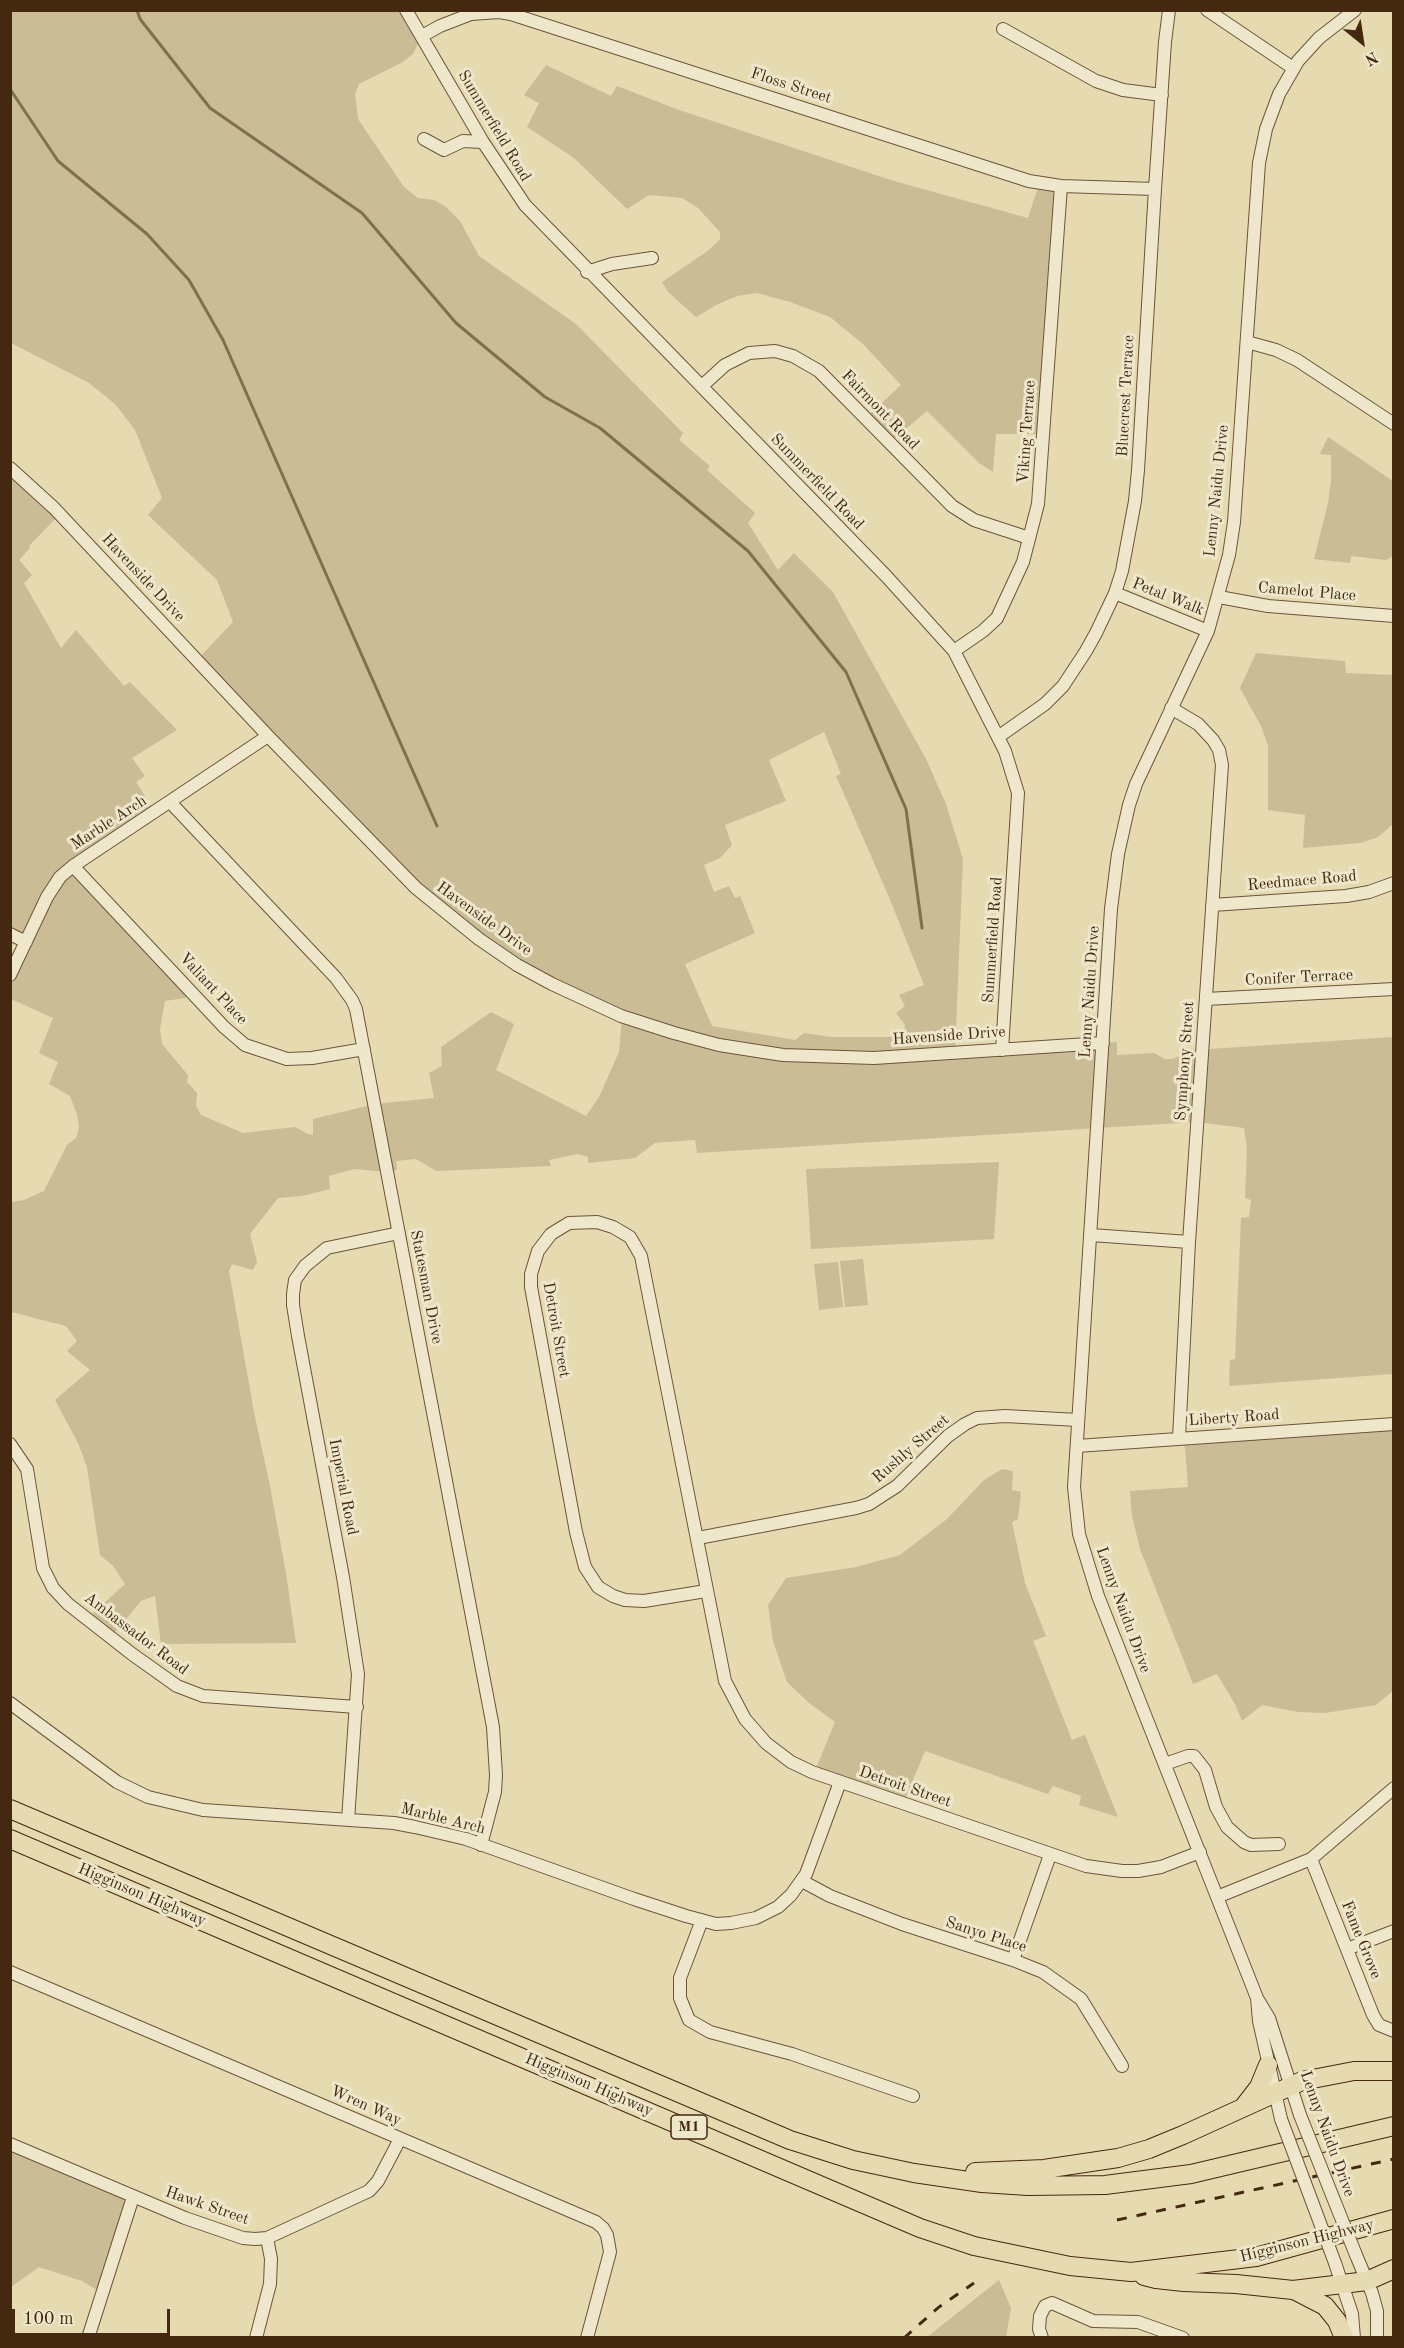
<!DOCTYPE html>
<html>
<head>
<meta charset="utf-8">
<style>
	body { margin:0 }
	#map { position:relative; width:1404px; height:2348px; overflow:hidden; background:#e6dab0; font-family:"Old Standard TT",serif }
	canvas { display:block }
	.frame { position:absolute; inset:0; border:12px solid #442810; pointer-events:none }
	.north { position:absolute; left:1332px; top:12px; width:60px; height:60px; -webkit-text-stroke:4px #efe7cc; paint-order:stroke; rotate:150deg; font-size:16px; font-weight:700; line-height:24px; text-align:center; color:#442810 }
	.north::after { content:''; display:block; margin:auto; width:21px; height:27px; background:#442810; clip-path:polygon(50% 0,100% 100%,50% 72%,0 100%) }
	.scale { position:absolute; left:12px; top:2309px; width:158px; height:27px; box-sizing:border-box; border:3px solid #442810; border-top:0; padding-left:8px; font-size:18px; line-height:21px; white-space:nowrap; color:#442810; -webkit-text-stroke:4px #efe7cc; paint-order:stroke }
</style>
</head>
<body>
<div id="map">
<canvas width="1404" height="2348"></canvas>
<div class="frame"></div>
<div class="north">N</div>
<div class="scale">100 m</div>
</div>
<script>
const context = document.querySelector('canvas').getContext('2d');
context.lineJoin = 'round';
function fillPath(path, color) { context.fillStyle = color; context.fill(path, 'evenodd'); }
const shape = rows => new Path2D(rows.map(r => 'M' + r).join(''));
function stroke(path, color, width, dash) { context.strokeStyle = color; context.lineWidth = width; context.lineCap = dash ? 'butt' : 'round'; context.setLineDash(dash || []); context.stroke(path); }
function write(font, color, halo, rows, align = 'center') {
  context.font = font + ' "Old Standard TT",serif'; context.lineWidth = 6; context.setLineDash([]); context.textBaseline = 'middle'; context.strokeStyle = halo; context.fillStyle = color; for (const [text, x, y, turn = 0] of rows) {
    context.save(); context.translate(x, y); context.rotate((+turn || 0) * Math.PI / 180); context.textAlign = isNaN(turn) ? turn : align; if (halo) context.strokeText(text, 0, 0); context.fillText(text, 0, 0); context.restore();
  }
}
fillPath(shape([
	[11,11,404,11,421,37,413,54,403,62,359,84,355,94,358,119,404,187,418,198,434,200,445,206,460,221,479,256,576,324,683,433,679,440,710,466,707,470,755,513,748,523,778,570,794,553,833,592,926,759,946,804,963,859,955,1053,1117,1042,1117,1055,1154,1053,1165,1059,1172,1059,1194,1050,1393,1037,1393,1374,1229,1386,1230,1360,1235,1359,1241,1218,1249,1217,1251,1200,1245,1198,1247,1148,1244,1128,1197,1122,1147,1125,697,1153,695,1140,655,1143,635,1158,588,1163,588,1157,578,1154,549,1160,551,1166,436,1171,416,1159,396,1161,397,1170,387,1172,354,1169,329,1176,330,1189,302,1196,278,1198,250,1234,257,1262,253,1270,232,1264,229,1271,254,1412,270,1486,286,1573,296,1643,161,1644,155,1596,141,1601,111,1637,87,1619,125,1584,113,1566,100,1555,87,1467,78,1443,55,1400,90,1370,67,1351,77,1341,66,1326,11,1312,11,1202,24,1200,44,1191,67,1145,76,1138,79,1127,77,1114,70,1096,49,1084,58,1062,39,1053,53,1018,11,999,11,975,26,943,10,934,11,469,59,515,29,546,30,548,19,560,32,575,24,583,61,648,76,630,124,686,130,682,177,730,132,758,145,776,136,782,155,812,73,866,193,992,185,998,165,1001,160,1029,162,1044,188,1075,187,1082,197,1093,196,1106,201,1115,243,1133,295,1127,308,1134,313,1135,313,1119,375,1104,434,1098,429,1073,442,1066,441,1047,491,1012,514,1024,496,1070,586,1116,599,1097,619,1052,622,1017,601,1008,461,926,197,660,233,622,217,580,148,515,162,498,135,430,115,404,89,383,11,343],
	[824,732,841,774,836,776,889,897,924,985,899,995,905,1006,896,1013,905,1025,904,1037,832,1037,804,1033,795,1040,712,1026,685,964,755,933,740,896,735,898,729,886,714,892,704,865,720,858,732,845,725,825,786,801,769,760],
	[546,65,611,96,617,86,679,110,894,181,1028,218,1039,184,1060,186,1043,434,996,434,993,472,979,463,927,411,893,440,870,414,901,385,864,345,830,317,790,302,757,293,737,296,716,305,696,317,668,292,662,282,709,250,720,239,720,232,698,208,682,198,649,195,627,209,574,158,527,127,539,103,524,95],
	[1328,437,1393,481,1393,556,1386,560,1351,556,1350,563,1314,559,1328,503,1331,480,1331,455,1320,454],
	[1256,653,1345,661,1346,673,1393,675,1393,824,1378,837,1360,843,1303,848,1305,815,1268,810,1268,746,1261,726,1240,688],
	[999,1162,994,1239,811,1249,806,1169],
	[863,1259,868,1305,845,1307,840,1261],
	[838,1262,843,1307,819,1310,814,1264],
	[1393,1425,1393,1691,1376,1705,1325,1713,1298,1712,1262,1705,1242,1721,1235,1704,1217,1674,1193,1684,1140,1549,1132,1516,1130,1491,1188,1487,1185,1447,1178,1440],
	[1002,1469,1013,1471,1012,1490,1021,1492,1018,1519,1012,1522,1025,1583,1046,1636,1033,1641,1072,1740,1085,1735,1118,1817,1079,1805,1081,1796,1053,1786,1048,1794,925,1751,903,1804,814,1773,835,1722,809,1703,787,1682,773,1641,768,1605,786,1578,856,1567,900,1555,947,1519,984,1480],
	[11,2148,131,2199,100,2292,82,2281,39,2267,11,2287],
	[999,2280,1011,2308,1006,2337,927,2337]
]), '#cabc95');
stroke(shape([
	[137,10,140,19,210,108,362,213,456,323,545,397,600,428,748,551,846,672,906,809,922,928],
	[10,89,58,161,147,234,189,280,223,340,437,826]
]), '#846e50', 3);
const minor = shape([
	[406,10,483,142,525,205,887,577,954,651,1005,751,1018,793,1002,1050],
	[1207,10,1293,68],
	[1003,29,1096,81,1123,90,1162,95],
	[422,36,440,26,471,14,499,12,511,14,1029,181,1061,186,1155,189],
	[424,139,444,150,463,141,483,142],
	[587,272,612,264,652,258],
	[1247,342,1276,350,1297,360,1394,424],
	[702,386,725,365,749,353,775,351,793,356,819,371,952,506,974,520,1029,538],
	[10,468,54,508,268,736,416,888,479,939,517,965,552,984,621,1016,674,1033,719,1045,783,1055,874,1058,1103,1043],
	[1115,593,1208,631],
	[1219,597,1268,606,1394,616],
	[954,651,983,631,997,618,1023,562,1038,504,1061,186],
	[1171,708,1198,724,1213,740,1219,750,1222,765,1189,1242,1179,1438],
	[998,737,1045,704,1063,686,1086,651,1096,633,1115,593,1122,571,1135,501,1138,470,1155,189,1165,42,1169,10],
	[170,802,336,978,352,1000,356,1009,493,1727,496,1775,495,1792,481,1845],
	[73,866,224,1027,245,1045,287,1059,312,1058,364,1049],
	[1212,905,1346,896,1369,892,1394,883],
	[10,934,26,942],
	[10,975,47,897,60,877,73,866,268,736],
	[1206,999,1394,989],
	[1091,1235,1189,1242],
	[10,1444,27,1469,43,1568,53,1588,68,1604,132,1654,177,1686,203,1696,357,1707],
	[1077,1446,1394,1424],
	[698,1538,856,1508,869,1504,897,1486,948,1436,965,1424,977,1418,1005,1416,1078,1420],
	[706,1591,644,1601,625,1600,613,1596,598,1587,585,1567,576,1532,531,1287,531,1274,538,1251,551,1234,569,1223,597,1222,613,1227,630,1237,641,1256,725,1681,745,1719,766,1743,791,1762,812,1772,1086,1866,1122,1871,1138,1871,1161,1867,1200,1852],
	[10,1703,117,1782,148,1797,203,1810,394,1823,415,1827,466,1839,634,1899,686,1916,716,1924,731,1923,756,1918,778,1907,791,1895,806,1874,840,1782],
	[1165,1764,1188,1756,1194,1756,1205,1770,1216,1807,1227,1827,1244,1842,1251,1845,1279,1844],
	[348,1820,358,1674,343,1577,298,1336,293,1305,293,1294,295,1280,305,1266,327,1248,399,1233],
	[1311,1859,1373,2015,1379,2025,1394,2031],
	[802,1881,830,1896,902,1924,1013,1960,1043,1972,1081,1999,1122,2066],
	[1217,1897,1311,1859,1394,1788],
	[702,1920,680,1978,680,1998,689,2020,710,2032,792,2054,913,2096],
	[1347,1949,1394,1931],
	[1013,1960,1050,1855],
	[10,1972,596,2222,603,2228,607,2235,610,2252,587,2338],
	[1257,1998,1259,2021,1281,2119],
	[1300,2115,1269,2018,1257,1998,1098,1596,1079,1534,1074,1487,1111,909,1118,854,1129,805,1136,784,1208,631,1229,555,1234,522,1259,163,1266,129,1279,94,1298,61,1319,38,1355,10],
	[10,2144,185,2218,243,2238,255,2239,267,2238,369,2191,378,2181,400,2139],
	[1356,2255,1372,2293,1377,2311,1377,2338],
	[1335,2263,1352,2314,1354,2338],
	[88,2338,133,2197],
	[256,2338,270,2284,271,2259,267,2238],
	[1042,2338,1039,2329,1040,2316,1045,2306,1052,2303,1093,2321,1138,2322,1183,2338]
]);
const highway = shape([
	[10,1809,790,2140,853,2160,914,2173,982,2183,1028,2186,1105,2185,1191,2174,1394,2126],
	[10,1839,920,2228,974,2246,1070,2266,1131,2272,1256,2257,1394,2219],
	[1245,2105,1259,2087,1268,2065],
	[975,2172,1044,2169,1118,2158,1149,2149,1183,2135,1302,2081,1354,2071,1394,2071],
	[1144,2276,1156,2279,1184,2282,1236,2284,1293,2290,1367,2281,1394,2269],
	[1296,2291,1325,2306,1337,2321,1344,2338]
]);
stroke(minor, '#6c5438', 14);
stroke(highway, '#442810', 20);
stroke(minor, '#efe7cc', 12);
stroke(highway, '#e6dab0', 18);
stroke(shape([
	[1117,2220,1394,2159],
	[904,2338,939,2307,974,2283]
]), '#442810', 3, [10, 10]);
const minorBridge = shape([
	[1300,2115,1356,2255],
	[1281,2119,1335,2263]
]);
stroke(minorBridge, '#6c5438', 14, []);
stroke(minorBridge, '#efe7cc', 12);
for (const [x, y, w] of [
	[689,2127,36]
]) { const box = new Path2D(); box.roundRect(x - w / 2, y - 12, w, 24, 4.5); context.fillStyle = '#efe7cc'; context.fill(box); stroke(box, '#442810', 1.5); }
write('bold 15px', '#442810', null, [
	["M1",689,2127]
]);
write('16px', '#442810', '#efe7cc', [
	["Floss Street",791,86,18],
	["Summerfield Road",494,126,59],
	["Bluecrest Terrace",1126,396,-87],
	["Fairmont Road",880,410,46],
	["Viking Terrace",1027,432,-86],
	["Summerfield Road",817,482,46],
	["Lenny Naidu Drive",1217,491,-84],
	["Havenside Drive",143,578,47],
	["Camelot Place",1307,592,5],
	["Petal Walk",1168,597,22],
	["Marble Arch",109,823,-33],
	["Reedmace Road",1302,881,-5],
	["Havenside Drive",484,919,36],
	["Summerfield Road",993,940,-86],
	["Conifer Terrace",1299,978,-3],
	["Valiant Place",213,989,47],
	["Lenny Naidu Drive",1090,992,-86],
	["Havenside Drive",949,1036,-4],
	["Symphony Street",1185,1061,-86],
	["Statesman Drive",426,1287,79],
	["Detroit Street",556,1330,80],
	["Liberty Road",1234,1418,-4],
	["Rushly Street",911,1449,-41],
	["Imperial Road",343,1487,79],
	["Lenny Naidu Drive",1123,1610,70],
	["Ambassador Road",136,1634,37],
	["Detroit Street",905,1787,19],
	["Marble Arch",443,1819,14],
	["Higginson Highway",142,1895,23],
	["Sanyo Place",986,1935,18],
	["Fame Grove",1361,1940,68],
	["Higginson Highway",589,2085,23],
	["Wren Way",366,2106,24],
	["Lenny Naidu Drive",1327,2134,70],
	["Hawk Street",207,2206,19],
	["Higginson Highway",1307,2241,-14]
]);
</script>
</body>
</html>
